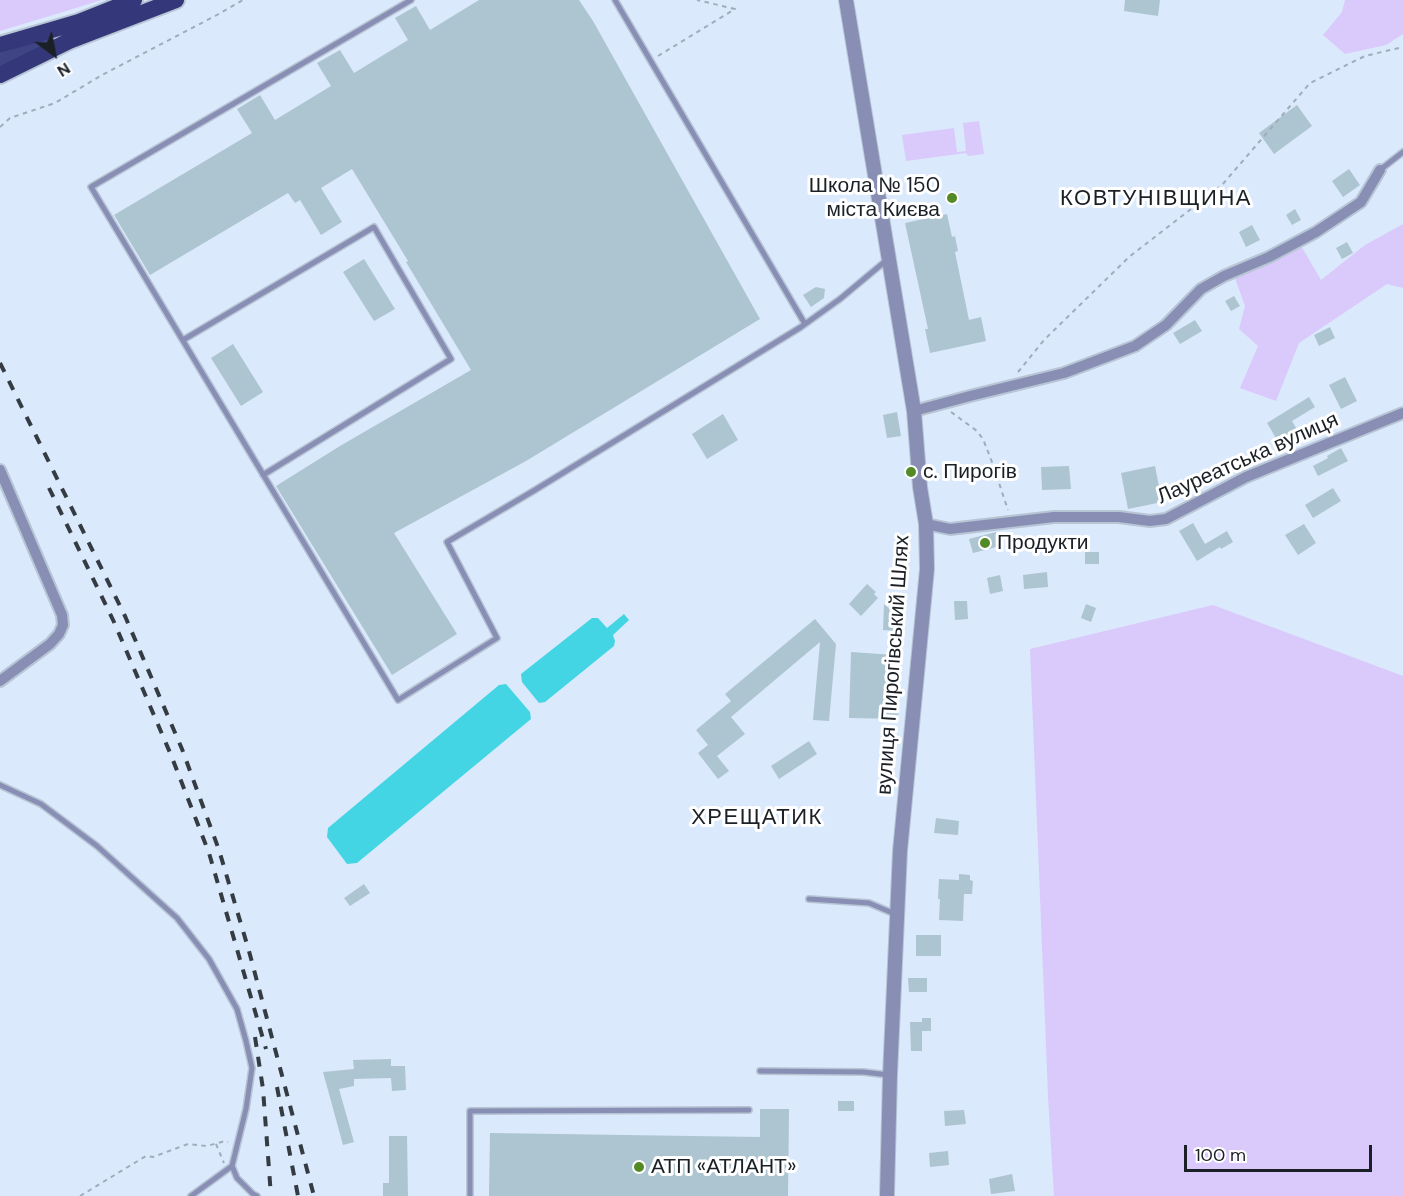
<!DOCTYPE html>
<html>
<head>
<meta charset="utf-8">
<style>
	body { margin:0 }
	#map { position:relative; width:1403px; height:1196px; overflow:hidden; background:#dae9fc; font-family:"DM Sans",sans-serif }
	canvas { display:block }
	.north { position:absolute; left:24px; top:24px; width:60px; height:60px; -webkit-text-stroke:4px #fff; paint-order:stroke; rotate:148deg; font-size:16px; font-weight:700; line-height:24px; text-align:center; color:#1a2026 }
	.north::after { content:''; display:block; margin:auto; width:21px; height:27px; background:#1a2026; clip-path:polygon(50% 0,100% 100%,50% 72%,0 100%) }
	.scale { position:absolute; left:1184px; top:1145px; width:188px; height:27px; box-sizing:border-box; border:3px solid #1a2026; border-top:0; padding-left:8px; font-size:18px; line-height:21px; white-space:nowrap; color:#1a2026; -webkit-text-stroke:4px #fff; paint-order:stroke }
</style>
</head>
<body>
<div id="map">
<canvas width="1403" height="1196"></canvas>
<div class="north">N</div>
<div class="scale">100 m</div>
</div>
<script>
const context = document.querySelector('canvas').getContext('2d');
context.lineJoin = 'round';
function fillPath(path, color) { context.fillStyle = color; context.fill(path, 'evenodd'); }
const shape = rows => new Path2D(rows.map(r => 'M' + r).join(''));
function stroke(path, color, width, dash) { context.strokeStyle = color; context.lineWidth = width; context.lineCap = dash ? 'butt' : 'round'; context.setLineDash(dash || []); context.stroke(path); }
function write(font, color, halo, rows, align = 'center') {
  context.font = font + ' "DM Sans",sans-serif'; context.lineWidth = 6; context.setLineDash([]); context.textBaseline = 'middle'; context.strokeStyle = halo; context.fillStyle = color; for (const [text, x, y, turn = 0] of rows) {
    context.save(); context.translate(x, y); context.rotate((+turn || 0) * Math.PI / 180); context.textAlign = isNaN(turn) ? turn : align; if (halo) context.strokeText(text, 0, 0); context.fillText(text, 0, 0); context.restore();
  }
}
fillPath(shape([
	[0,0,102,0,0,31],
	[1345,0,1403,0,1403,34,1386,45,1345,54,1323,35,1342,12],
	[979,121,984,154,968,156,966,153,906,161,902,135,954,128,957,152,966,151,963,123],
	[1403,224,1403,288,1387,284,1299,343,1276,401,1240,388,1258,346,1239,329,1245,306,1235,278,1300,244,1321,280,1365,245],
	[1213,605,1403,676,1403,1196,1054,1196,1048,1096,1030,649]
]), '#dac9fb');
fillPath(shape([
	[624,614,629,620,613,635,615,641,614,646,545,702,539,703,522,682,521,674,592,618,598,618,607,628],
	[506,684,530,712,531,719,357,863,347,864,327,837,328,828,499,685]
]), '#44d5e4');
fillPath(shape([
	[479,0,579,0,593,21,760,319,526,461,394,533,457,634,392,675,276,486,340,446,471,370,406,262,408,261,352,169,321,188,342,222,321,235,300,200,295,203,288,193,150,275,114,215,252,133,237,109,260,95,275,120,331,86,317,63,340,50,354,73,408,40,395,18,416,6,430,30],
	[1125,0,1160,0,1158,16,1124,11],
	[1297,105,1312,126,1274,154,1259,133],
	[1349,169,1360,185,1343,197,1332,181],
	[1295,209,1301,220,1292,225,1286,215],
	[947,214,952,237,955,236,958,251,955,252,969,320,981,317,986,341,930,353,925,329,928,329,905,223],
	[1252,225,1260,240,1246,247,1239,232],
	[1347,242,1353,253,1342,259,1336,248],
	[364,259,395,309,374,321,343,272],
	[816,287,825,289,824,298,811,307,803,295],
	[1234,296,1240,306,1231,311,1225,301],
	[1195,320,1202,331,1180,344,1173,333],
	[1330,327,1335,338,1319,346,1314,335],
	[233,344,263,392,241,406,211,358],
	[1345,377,1357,401,1341,409,1329,385],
	[1309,397,1315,407,1292,421,1299,433,1280,445,1267,423],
	[897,412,901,436,887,438,883,415],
	[723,414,738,440,707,459,692,434],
	[1341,448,1348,461,1318,476,1313,466,1328,458,1327,456],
	[1069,466,1071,489,1042,490,1041,467],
	[1155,466,1162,502,1128,509,1121,473],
	[1333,488,1341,501,1313,518,1305,505],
	[1193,523,1205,544,1227,531,1233,542,1221,549,1220,547,1197,561,1179,531],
	[1304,524,1316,543,1298,555,1285,535],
	[996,532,1000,546,973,553,969,539],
	[1085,552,1099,552,1099,564,1085,564],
	[1047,572,1048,587,1024,589,1023,575],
	[1000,575,1003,591,990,594,987,578],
	[867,584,876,592,874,594,878,598,861,616,849,604],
	[954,601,967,601,968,619,955,620],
	[884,604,899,617,898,631,883,630],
	[1086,604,1096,608,1091,622,1081,618],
	[815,619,836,644,829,721,813,720,820,642,731,717,745,734,717,756,729,771,718,779,698,753,708,745,696,730,731,701,725,694],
	[851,652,894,655,892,679,899,679,898,719,849,718],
	[809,741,817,754,779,779,771,766],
	[936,818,959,821,958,835,934,833],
	[959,874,970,875,970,880,973,881,972,894,964,894,963,921,939,920,940,899,938,899,939,879,959,880],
	[364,884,370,893,350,906,344,898],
	[916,935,941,935,941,956,916,956],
	[908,978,927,978,927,992,909,992],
	[922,1018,931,1018,931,1031,922,1031,922,1023,922,1051,911,1051,910,1022,922,1022],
	[391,1059,391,1066,405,1066,406,1090,392,1091,391,1078,354,1079,354,1086,339,1089,354,1142,343,1145,323,1072,354,1069,353,1060],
	[838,1101,854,1101,854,1111,838,1111],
	[760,1109,789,1109,788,1196,489,1196,490,1133,760,1137],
	[964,1110,966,1124,945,1126,944,1111],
	[389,1136,407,1136,408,1196,383,1196,383,1183,389,1183],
	[948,1151,949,1165,930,1167,929,1153],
	[1012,1174,1015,1191,991,1194,989,1179]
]), '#adc5d0');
const service = shape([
	[411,0,91,187,398,700,497,638,447,542,535,490,801,327,840,299,888,259],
	[615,0,805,324],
	[1380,170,1403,152],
	[183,340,374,227,451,359,263,475],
	[0,785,41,804,97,846,177,918,209,959,237,1009,246,1041,252,1068,246,1109,232,1166,191,1196],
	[809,899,869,903,895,914],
	[760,1071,863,1072,889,1075],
	[232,1166,237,1178,253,1194,257,1196],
	[470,1196,470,1111,749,1110]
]);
const minor = shape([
	[914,411,970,396,1064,373,1135,346,1166,325,1201,289,1224,276,1269,257,1316,232,1361,202,1380,170],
	[0,470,62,615,63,625,59,634,50,644,0,681],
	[926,524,950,529,1054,517,1119,517,1150,521,1166,519,1246,477,1403,413]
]);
const tertiary = shape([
	[846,0,914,411,920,487,926,524,927,569,900,851,890,1075,887,1196]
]);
const primary = shape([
	[0,61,49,46]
]);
const trunk = shape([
	[0,45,79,22,134,0],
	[0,75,69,41,176,0]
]);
stroke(service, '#b7c5d5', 8);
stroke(minor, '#b7c5d5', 14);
stroke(tertiary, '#b7c5d5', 16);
stroke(primary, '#b7c5d5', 18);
stroke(trunk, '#b7c5d5', 20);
stroke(shape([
	[658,56,735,9,697,0],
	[0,127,10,118,55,103,102,75,215,16,243,0],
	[1018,372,1044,340,1129,257,1222,185,1310,83,1365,56,1403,47],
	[951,412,977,431,983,439,992,462,1008,510],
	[216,1144,224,1163],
	[80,1196,146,1156,153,1157,188,1144,207,1146,225,1141,228,1142]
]), '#a0acbb', 2, [4.5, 4.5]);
stroke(service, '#898fb4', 5);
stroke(minor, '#898fb4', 10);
stroke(tertiary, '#898fb4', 14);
stroke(primary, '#3f4584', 15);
stroke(trunk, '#34377a', 16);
stroke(shape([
	[0,363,125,616,182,749,219,850,249,951,314,1196],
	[49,488,114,622,171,755,209,853,266,1049],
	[255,1037,263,1089,271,1196],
	[277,1087,298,1196]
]), '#343b43', 4, [10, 10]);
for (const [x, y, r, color] of [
	[952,198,6,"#548a25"],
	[911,472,6,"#548a25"],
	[985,543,6,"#548a25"],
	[639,1167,6,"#548a25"]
]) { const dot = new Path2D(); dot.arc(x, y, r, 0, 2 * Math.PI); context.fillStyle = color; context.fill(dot); stroke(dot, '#fff', 2); }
write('21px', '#1a2026', '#fff', [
	["Школа № 150",940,186,"right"],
	["міста Києва",940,210,"right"],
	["с. Пирогів",923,472],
	["Продукти",997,543],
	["АТП «АТЛАНТ»",651,1167]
], 'left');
write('21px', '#1a2026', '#fff', [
	["Лауреатська вулиця",1248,459,-24],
	["вулиця Пирогівський Шлях",894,665,-86]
]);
context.letterSpacing = '1.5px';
write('22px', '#1a2026', '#fff', [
	["КОВТУНІВЩИНА",1156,199],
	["ХРЕЩАТИК",757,818]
]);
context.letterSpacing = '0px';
</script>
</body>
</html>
